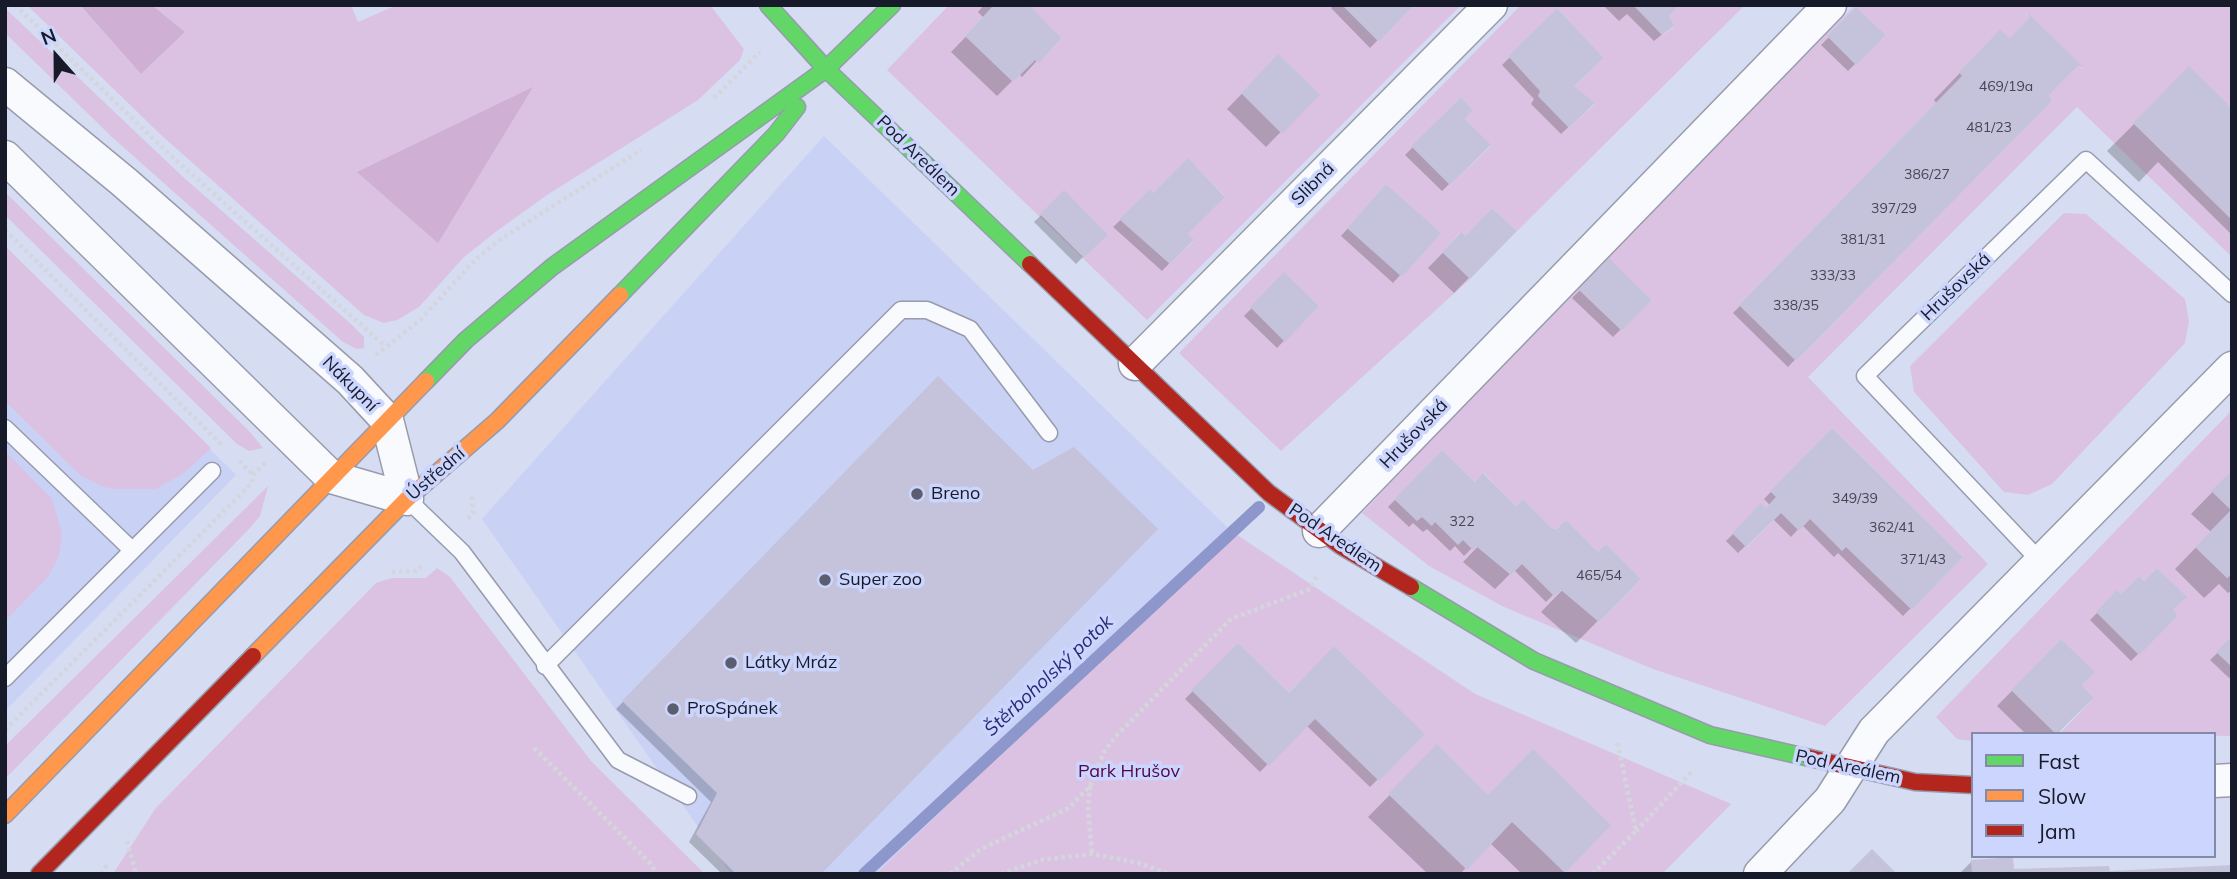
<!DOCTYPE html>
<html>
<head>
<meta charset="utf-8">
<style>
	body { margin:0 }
	#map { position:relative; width:2237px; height:879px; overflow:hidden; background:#d6dcf2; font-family:Mulish,sans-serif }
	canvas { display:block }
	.frame { position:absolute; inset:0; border:7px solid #171a28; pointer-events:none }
	.legend { position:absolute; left:1971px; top:732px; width:245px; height:126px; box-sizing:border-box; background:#cbd5fd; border:2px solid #838aa8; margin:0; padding:9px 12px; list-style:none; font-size:21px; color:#171a28 }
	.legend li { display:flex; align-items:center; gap:14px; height:35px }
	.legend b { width:35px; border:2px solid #838aa8 }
	.north { position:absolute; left:21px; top:21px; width:70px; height:70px; -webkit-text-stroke:5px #cbd5fd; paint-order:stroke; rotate:339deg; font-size:19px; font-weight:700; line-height:28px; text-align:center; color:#171a28 }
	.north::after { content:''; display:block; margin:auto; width:24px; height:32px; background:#171a28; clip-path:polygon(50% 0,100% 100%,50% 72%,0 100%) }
</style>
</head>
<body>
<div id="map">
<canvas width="2237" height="879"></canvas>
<div class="frame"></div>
<ul class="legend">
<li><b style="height:9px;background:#63d668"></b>Fast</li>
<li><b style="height:9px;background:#ff974d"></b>Slow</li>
<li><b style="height:9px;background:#b3261e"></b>Jam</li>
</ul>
<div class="north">N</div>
</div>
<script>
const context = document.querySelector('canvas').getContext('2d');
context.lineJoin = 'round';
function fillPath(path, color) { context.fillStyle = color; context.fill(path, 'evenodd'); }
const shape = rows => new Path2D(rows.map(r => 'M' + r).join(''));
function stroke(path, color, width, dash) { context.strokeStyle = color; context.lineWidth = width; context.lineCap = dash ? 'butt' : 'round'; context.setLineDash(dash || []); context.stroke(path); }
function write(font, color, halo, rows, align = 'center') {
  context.font = font + ' Mulish,sans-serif'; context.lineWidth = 7; context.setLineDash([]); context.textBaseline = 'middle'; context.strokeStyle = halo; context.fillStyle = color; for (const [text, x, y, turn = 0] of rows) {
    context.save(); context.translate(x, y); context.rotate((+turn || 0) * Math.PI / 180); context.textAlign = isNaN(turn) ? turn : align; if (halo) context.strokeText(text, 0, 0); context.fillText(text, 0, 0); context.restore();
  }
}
fillPath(shape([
	[824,136,1231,531,1475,694,1731,804,1662,874,1285,874,1089,668,876,874,731,874,482,519],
	[5,246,236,475,5,711]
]), '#c9d1f5');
fillPath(shape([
	[27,5,80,5,141,74,185,32,152,5,351,5,358,22,397,5,710,5,744,49,740,60,698,100,547,195,497,231,464,257,419,307,397,320,384,323,364,315,160,134],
	[949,5,994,5,965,36,1013,82,1035,60,1039,63,1029,5,1342,5,1379,42,1414,5,1461,5,1147,320,887,70],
	[1278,55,1282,133,1241,93],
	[1188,159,1225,196,1188,234,1194,241,1170,264,1119,219,1149,190,1153,193],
	[1040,214,1108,235,1084,258],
	[1521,5,1633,5,1663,35,1674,27,1669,16,1680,5,1745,5,1517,231,1492,208,1465,236,1460,232,1442,252,1470,279,1281,451,1179,353],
	[1557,8,1604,58,1574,86,1595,104,1569,128,1538,96,1540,91,1508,56],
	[1461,97,1473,110,1465,119,1491,146,1450,185,1411,146],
	[1386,184,1440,233,1402,277,1347,228],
	[1284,273,1319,306,1285,341],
	[1855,5,2232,5,2232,108,2189,67,2133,123,2232,220,2232,257,2077,107,1808,377,1988,564,1825,726,1653,669,1504,607,1429,566,1362,513,1586,278],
	[1856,7,1886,35,1856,65,1827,36],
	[2026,13,2084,69,2078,66,2049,95,2052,101,1796,361,1739,305,1962,76,1959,72,2000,29,2010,38,2029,18],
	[1609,259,1652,300,1622,331,1579,289],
	[1832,428,1963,557,1912,610,1846,547,1842,551,1810,519,1799,530,1781,513,1747,547,1732,533,1761,504,1766,508,1776,497,1771,490],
	[1442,450,1475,482,1484,473,1516,506,1523,499,1555,531,1566,520,1598,552,1606,544,1641,579,1599,622,1561,590,1554,595,1522,564,1511,575,1476,546,1472,549,1463,540,1458,544,1435,522,1431,526,1422,517,1417,521,1394,499],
	[5,8,182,176,351,324,364,337,364,348,357,349,343,342,113,138,5,33],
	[5,192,250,432,263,448,249,451,237,444,5,215],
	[2064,213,2086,214,2185,299,2189,321,2185,343,2052,484,2028,495,2004,492,1914,392,1910,366],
	[5,246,211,448,184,473,156,489,113,489,101,486,80,475,5,401],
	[2232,410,2232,476,2229,473,2212,491,2231,510,2195,547,2227,578,2232,574,2232,636,2217,652,2232,667,2232,736,2059,734,2094,698,2082,685,2094,672,2061,639,2011,690,2056,734,1973,734,1973,741,1957,739,1936,717],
	[2157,568,2186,597,2173,610,2178,616,2139,654,2117,590,2121,594,2139,576,2144,581],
	[5,451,52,499,62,533,59,556,48,577,5,621],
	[268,486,260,516,249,529,5,779,5,746],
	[1231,531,1475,694,1731,804,1662,874,876,874],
	[1238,643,1289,692,1335,646,1425,734,1379,781,1315,719,1269,766,1191,690],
	[1437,744,1488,795,1533,749,1611,825,1512,822,1467,869],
	[437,568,450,577,591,761,705,874,113,874,155,809,376,583,392,578,426,578]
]), '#dcc2e2');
fillPath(shape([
	[80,5,152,5,185,32,141,74],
	[533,87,438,243,357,172]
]), '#cfafd4');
fillPath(shape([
	[984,5,1026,5,1058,38,1022,77,1019,74,997,96,951,52,984,18,978,12],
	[1334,5,1412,5,1370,48,1331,8],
	[1603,5,1677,5,1667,16,1672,26,1654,41,1627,14,1619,21],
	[1857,9,1884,35,1848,71,1821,45],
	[1557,11,1571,87,1593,104,1561,134,1531,104,1534,99,1502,65],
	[2000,31,2045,97,1788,367,1733,313,1937,104,1934,100],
	[2189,69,2232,111,2232,235,2158,162,2139,182,2107,151],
	[1263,72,1317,95,1266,147,1227,109],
	[1461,99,1462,119,1489,145,1442,191,1405,155],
	[1150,192,1192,240,1162,271,1113,227],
	[1064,193,1105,235,1076,264,1034,222],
	[1378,194,1438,233,1393,283,1341,236],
	[1515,231,1454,293,1428,268,1461,234,1465,238],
	[1609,261,1650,300,1613,337,1572,298],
	[1284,275,1317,306,1277,348,1244,316],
	[938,379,819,874,722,874,689,842,711,802,616,709],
	[1832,430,1961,557,1903,616,1838,553,1834,557,1802,525,1791,537,1773,519,1738,553,1726,541,1761,506,1765,510,1770,505,1764,499],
	[1442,452,1475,484,1639,579,1576,643,1541,612,1571,581,1569,579,1546,602,1514,570,1495,589,1463,562,1488,536,1486,534,1464,556,1455,546,1450,551,1427,529,1423,532,1413,523,1409,527,1388,507],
	[2229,475,2232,478,2232,590,2228,593,2219,584,2204,598,2175,569,2211,532,2191,514],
	[2117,593,2171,610,2176,616,2131,661,2090,620],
	[2232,639,2232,675,2229,678,2210,660],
	[2061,641,2079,685,2092,698,2057,734,2026,734,1997,706],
	[1238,645,1289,695,1423,734,1370,787,1306,725,1260,772,1185,699],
	[1437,747,1487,797,1609,825,1562,874,1522,874,1490,843,1460,874,1428,874,1368,817],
	[1972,861,2013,871,2232,874,1959,874]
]), '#0003');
stroke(shape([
	[864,874,1259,507]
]), '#8d97cc', 12);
fillPath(shape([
	[994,5,1029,5,1061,38,1039,63,1035,60,1013,82,965,36],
	[1342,5,1414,5,1379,42],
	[1633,5,1680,5,1669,16,1674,26,1662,35],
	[1856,7,1886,35,1856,65,1827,36],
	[1557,8,1604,58,1574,86,1595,103,1569,128,1538,96,1540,91,1508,56],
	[2027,12,2084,68,2078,66,2049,95,2052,101,1796,361,1739,305,1962,76,1959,72,2000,29,2010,38,2029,18],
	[1278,54,1320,95,1282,134,1241,93],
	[2189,66,2232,108,2232,220,2133,123],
	[1461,97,1473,110,1465,119,1491,145,1450,185,1411,146],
	[1188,158,1225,197,1188,234,1194,240,1170,264,1119,219,1150,189,1153,193],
	[1386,184,1441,233,1402,277,1347,228],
	[1064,190,1108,235,1084,258,1040,214],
	[1492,208,1517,231,1470,279,1442,252,1461,232,1465,236],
	[1609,258,1652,300,1622,331,1578,289],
	[1284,272,1319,306,1285,342,1250,307],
	[938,376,1033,470,1074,447,1158,529,821,874,736,874,696,834,717,793,622,701],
	[1832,428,1963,557,1912,610,1846,547,1842,551,1810,519,1799,531,1781,513,1746,547,1732,533,1761,503,1766,508,1776,497,1770,491],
	[1442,450,1475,482,1483,473,1516,506,1523,499,1555,531,1566,520,1598,552,1606,544,1641,579,1599,622,1561,590,1554,596,1522,564,1511,575,1476,546,1473,550,1463,540,1458,545,1435,522,1432,526,1422,517,1417,521,1394,499],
	[2229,473,2232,476,2232,574,2227,578,2195,547,2231,510,2211,491],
	[2157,568,2187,597,2173,610,2178,616,2139,655,2096,612,2117,590,2121,594,2139,576,2144,581],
	[2232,636,2232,667,2216,652],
	[2061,639,2095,672,2082,685,2094,698,2056,734,2011,690],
	[1238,643,1289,693,1334,646,1425,734,1379,781,1315,719,1269,766,1191,690],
	[1437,744,1488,795,1533,749,1611,825,1565,873,1512,822,1467,870,1388,794],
	[1872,849,1897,874,1847,874],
	[2013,857,2014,869,2109,866,2110,871,2232,865,2232,874,1972,874,1971,860]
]), '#c4c3db');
const lane = shape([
	[5,428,132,550],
	[407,499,462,552,618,760,688,796],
	[2040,561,1865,376,2086,160,2232,294],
	[545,666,901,310,927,310,970,329,1049,433],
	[5,678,212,471]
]);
const street = shape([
	[5,84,124,182,350,380,387,420,407,499],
	[5,157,331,477,407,499],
	[1135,364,1491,5],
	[1319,531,1830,5],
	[2214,781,2232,780],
	[1760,874,1830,800,1874,731,2232,368]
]);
const fast = shape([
	[768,5,826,69,1030,264],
	[620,295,776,134,797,107],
	[426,381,466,340,552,267,826,69,892,5],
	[1411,587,1534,661,1710,735,1810,758]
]);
const slow = shape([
	[253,656,407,499,497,421,620,295],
	[5,815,426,381]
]);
const jam = shape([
	[1030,264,1269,493,1341,546,1411,587],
	[1810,758,1915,782,1973,785],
	[39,874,253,656]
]);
stroke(lane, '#979bac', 19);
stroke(street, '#979bac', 35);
stroke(fast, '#979bac', 19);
stroke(slow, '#979bac', 19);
stroke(jam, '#979bac', 19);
stroke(shape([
	[15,5,168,153,385,346],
	[714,98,760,52],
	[5,230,222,445],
	[376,355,420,320,475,260,501,239,641,150],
	[239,461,253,475],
	[468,519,473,513,472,494],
	[392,572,416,571,423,564],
	[5,730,252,483,253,475,267,461],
	[534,748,650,863,657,874],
	[1090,786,1088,809,1092,854],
	[1636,831,1693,770],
	[127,841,136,874],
	[101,874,107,865],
	[950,874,981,849,1069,808,1090,786,1104,752,1115,737,1231,619,1310,589,1317,576],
	[1001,874,1041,860,1092,854,1139,863,1168,874],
	[1593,874,1636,831,1617,740]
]), '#d4d6dd', 4.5, [3.5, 3.5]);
stroke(lane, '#f9fafd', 16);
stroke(street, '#f9fafd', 32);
stroke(fast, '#63d668', 16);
stroke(slow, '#ff974d', 16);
stroke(jam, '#b3261e', 16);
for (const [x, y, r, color] of [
	[917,494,7,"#5a5e6f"],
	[825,580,7,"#5a5e6f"],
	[731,663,7,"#5a5e6f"],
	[673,709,7,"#5a5e6f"]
]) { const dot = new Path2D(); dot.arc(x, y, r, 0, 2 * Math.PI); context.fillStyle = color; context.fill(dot); stroke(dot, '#cbd5fd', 2.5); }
write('14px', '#444656', null, [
	["469/19a",2006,87],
	["481/23",1989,128],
	["386/27",1927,175],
	["397/29",1894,209],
	["381/31",1863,240],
	["333/33",1833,276],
	["338/35",1796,306],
	["349/39",1855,499],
	["322",1462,522],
	["362/41",1892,528],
	["371/43",1923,560],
	["465/54",1599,576]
]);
write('18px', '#171a28', '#cbd5fd', [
	["Pod Areálem",918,156,44],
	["Slibná",1313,184,-45],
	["Hrušovská",1956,287,-44],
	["Nákupní",350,384,45],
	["Hrušovská",1414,434,-46],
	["Ústřední",436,474,-41],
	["Pod Areálem",1335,538,34],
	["Pod Areálem",1848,767,12]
]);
write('18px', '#171a28', '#cbd5fd', [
	["Breno",931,494],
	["Super zoo",839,580],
	["Látky Mráz",745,663],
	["ProSpánek",687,709]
], 'left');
write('18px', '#530649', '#cbd5fd', [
	["Park Hrušov",1129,772]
]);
write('italic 19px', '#272b78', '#cbd5fd', [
	["Štěrboholský potok",1049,676,-43]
]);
</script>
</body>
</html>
